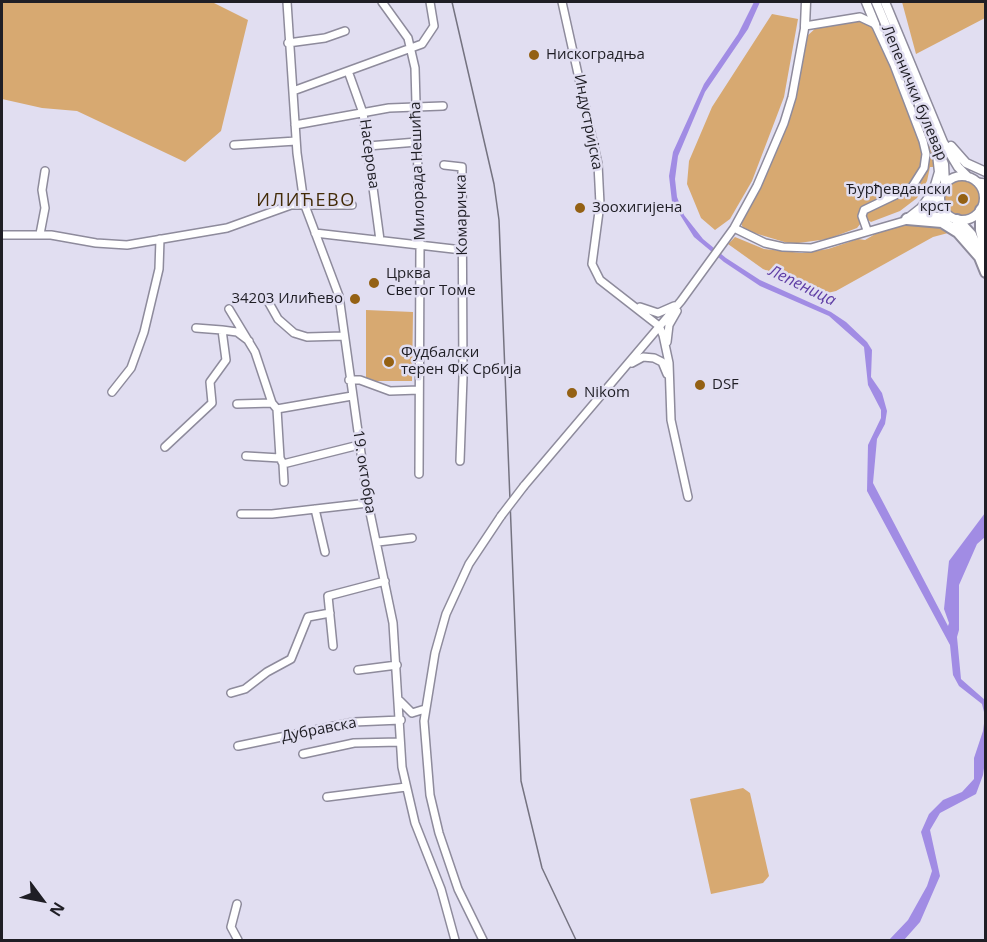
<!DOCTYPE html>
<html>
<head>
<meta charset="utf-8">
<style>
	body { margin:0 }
	#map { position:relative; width:987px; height:942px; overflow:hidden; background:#e1def1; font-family:"Open Sans",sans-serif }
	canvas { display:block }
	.frame { position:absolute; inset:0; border:3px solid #1f1e25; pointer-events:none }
	.north { position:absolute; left:12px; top:870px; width:60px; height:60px; -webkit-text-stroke:4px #e1def1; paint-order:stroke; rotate:122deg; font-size:16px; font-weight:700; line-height:24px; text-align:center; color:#1f1e25 }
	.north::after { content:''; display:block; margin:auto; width:21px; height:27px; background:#1f1e25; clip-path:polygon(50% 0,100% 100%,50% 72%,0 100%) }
</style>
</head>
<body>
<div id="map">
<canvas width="987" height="942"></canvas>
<div class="frame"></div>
<div class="north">N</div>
</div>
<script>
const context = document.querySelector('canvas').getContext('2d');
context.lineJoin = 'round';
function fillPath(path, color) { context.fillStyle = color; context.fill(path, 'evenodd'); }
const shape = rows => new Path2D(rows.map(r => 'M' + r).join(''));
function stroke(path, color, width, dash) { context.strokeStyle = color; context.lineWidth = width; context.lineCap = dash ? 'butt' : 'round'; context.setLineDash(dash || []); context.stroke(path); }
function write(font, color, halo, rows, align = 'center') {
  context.font = font + ' "Open Sans",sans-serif'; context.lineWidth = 5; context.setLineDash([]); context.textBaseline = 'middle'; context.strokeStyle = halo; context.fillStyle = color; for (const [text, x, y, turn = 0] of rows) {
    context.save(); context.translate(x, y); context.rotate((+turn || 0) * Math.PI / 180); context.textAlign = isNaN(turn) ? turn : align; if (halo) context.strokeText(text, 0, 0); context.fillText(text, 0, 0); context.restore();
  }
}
fillPath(shape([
	[2,2,212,2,248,20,221,131,185,162,77,111,42,108,2,99],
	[868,2,870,2,905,83,933,156,933,167,930,167,927,181,917,198,900,211,871,222,865,218,866,213,906,195,916,186,924,174,927,155],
	[902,2,985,2,985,18,916,54],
	[772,14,798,19,784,97,752,181,730,219,715,230,701,218,687,184,689,161,712,107],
	[859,19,874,26,899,87,920,140,923,153,921,168,910,185,860,215,861,223,857,228,828,239,791,244,751,232,743,228,741,223,781,139,795,95,806,37,818,26],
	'945 198a18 18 0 1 1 36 0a18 18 0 1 1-36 0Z',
	[910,222,927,222,948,233,933,237,836,291,823,294,763,269,728,244,735,237,764,249,802,253,828,249,858,239,865,240,877,233],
	[366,310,413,312,412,381,366,381],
	[743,788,750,793,769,876,763,883,711,894,690,799]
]), '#d7a971');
fillPath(shape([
	[754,2,760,2,748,29,705,92,678,156,675,179,677,197,684,215,703,239,726,258,760,280,831,312,846,322,867,342,872,350,871,377,882,393,887,411,885,424,877,439,873,483,948,626,949,623,944,609,949,561,985,513,985,537,977,544,959,585,959,630,957,637,961,679,985,700,986,754,983,775,976,794,940,813,930,830,940,876,920,922,904,940,889,940,908,920,927,886,932,871,921,832,929,814,943,800,962,792,974,779,974,758,983,731,985,716,982,704,959,686,953,675,950,645,867,491,868,445,881,418,881,410,868,385,864,347,829,316,760,286,724,262,694,237,672,202,669,176,673,152,704,84,738,34]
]), '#a18ce4');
const minor = shape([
	[287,2,297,153,304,203,339,296,368,503,393,623,402,767,415,823,441,889,455,940],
	[382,2,408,38,415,68,420,245,419,474],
	[562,2,598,164,600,204,592,264,600,280,659,326,663,335,669,363,671,420,688,497],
	[288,43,325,38,345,31],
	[348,71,363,113,380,240],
	[293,91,422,44,434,26,430,2],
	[295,125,389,108,443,106],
	[234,145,296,141],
	[368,146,417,142],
	[444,165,462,167,463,377,460,461],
	[977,182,986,183],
	[984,201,986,199],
	[918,214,931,205,942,192],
	[734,228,765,243,783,247,811,248,925,215,952,218],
	[315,233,462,250],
	[40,234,45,208,42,190,45,171],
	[2,235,51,235,96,243,127,245,227,228,291,205,352,205],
	[269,303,278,319,294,333,307,337,344,336],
	[640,307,658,313,674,306],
	[229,309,255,352,272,403],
	[196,328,222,330],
	[667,342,669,325,677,311],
	[632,363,643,357,654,358,662,362,667,374],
	[349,380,360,380,390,391,419,390],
	[112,392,131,368,144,332,159,269,160,239],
	[237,404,272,403,277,409,352,396],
	[277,409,280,458],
	[165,447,212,403,210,382,226,360,222,330,237,332,249,341],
	[246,456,280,458,283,464,359,445],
	[283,464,284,482],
	[524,486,681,301,734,228,757,186,784,123,792,97,805,26,860,17,875,24,894,65,923,141,926,154,924,168,912,187,864,210,862,216,867,230],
	[315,509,325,552],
	[241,514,272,514,368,503],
	[378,542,412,538],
	[333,646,328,596,385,581],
	[358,670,397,665],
	[231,693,245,689,267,672,291,659,308,617,330,613],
	[400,701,412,713,425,709],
	[238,746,354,722,401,720],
	[303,754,354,743,400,742],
	[327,797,406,787],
	[237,904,231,927,238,940],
	[483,940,458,889,439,833,430,795,424,721,435,653,446,614,469,564,501,516]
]);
const major = shape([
	[866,2,875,24],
	[876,2,944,164,945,185],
	[885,2,943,142,958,167,968,177],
	[805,26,806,2],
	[951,146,966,163,986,172],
	'940 198a22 22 0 1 1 44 0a22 22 0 1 1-44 0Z',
	[907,219,921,208,933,192,939,172,937,154]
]);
const highway = shape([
	[981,210,981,230,986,251],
	[907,219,942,222,958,232,979,256],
	[957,220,971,235,986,272]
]);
stroke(minor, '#8e8b9c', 10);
stroke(major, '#8e8b9c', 11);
stroke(highway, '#8e8b9c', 14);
stroke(minor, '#fff', 7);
stroke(major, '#fff', 8);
stroke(highway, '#fff', 10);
stroke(shape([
	[452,2,494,184,499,220,521,781,542,868,576,940]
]), '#757380', 1.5);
const minorBridge = shape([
	[501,516,524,486]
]);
stroke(minorBridge, '#8e8b9c', 10, []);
stroke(minorBridge, '#fff', 7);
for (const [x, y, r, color] of [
	[534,55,6,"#946114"],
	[963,199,6,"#946114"],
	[580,208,6,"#946114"],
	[374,283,6,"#946114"],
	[355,299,6,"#946114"],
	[389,362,6,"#946114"],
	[700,385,6,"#946114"],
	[572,393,6,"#946114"]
]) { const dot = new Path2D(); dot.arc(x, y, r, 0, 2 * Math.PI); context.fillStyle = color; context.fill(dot); stroke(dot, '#e1def1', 2); }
write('15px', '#1f1e25', '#e1def1', [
	["Нискоградња",546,55],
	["Ђурђевдански",951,190,"right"],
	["крст",951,207,"right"],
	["Зоохигијена",592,208],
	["Црква",386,274],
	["Светог Томе",386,291],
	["34203 Илићево",343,299,"right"],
	["Фудбалски",401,353],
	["терен ФК Србија",401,370],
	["DSF",712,385],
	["Nikom",584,393]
], 'left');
write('15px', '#1f1e25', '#e1def1', [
	["Лепенички булевар",914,93,67],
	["Индустријска",588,122,79],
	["Насерова",369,154,82],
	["Милорада Нешића",418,171,-92],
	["Комаричка",462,215,-91],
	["19. октобра",364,472,81],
	["Дубравска",319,730,-11]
]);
write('italic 16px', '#5f3ea5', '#e1def1', [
	["Лепеница",802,286,26]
]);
context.letterSpacing = '1.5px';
write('18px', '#432b07', '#e1def1', [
	["ИЛИЋЕВО",306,201]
]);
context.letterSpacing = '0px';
</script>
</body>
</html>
